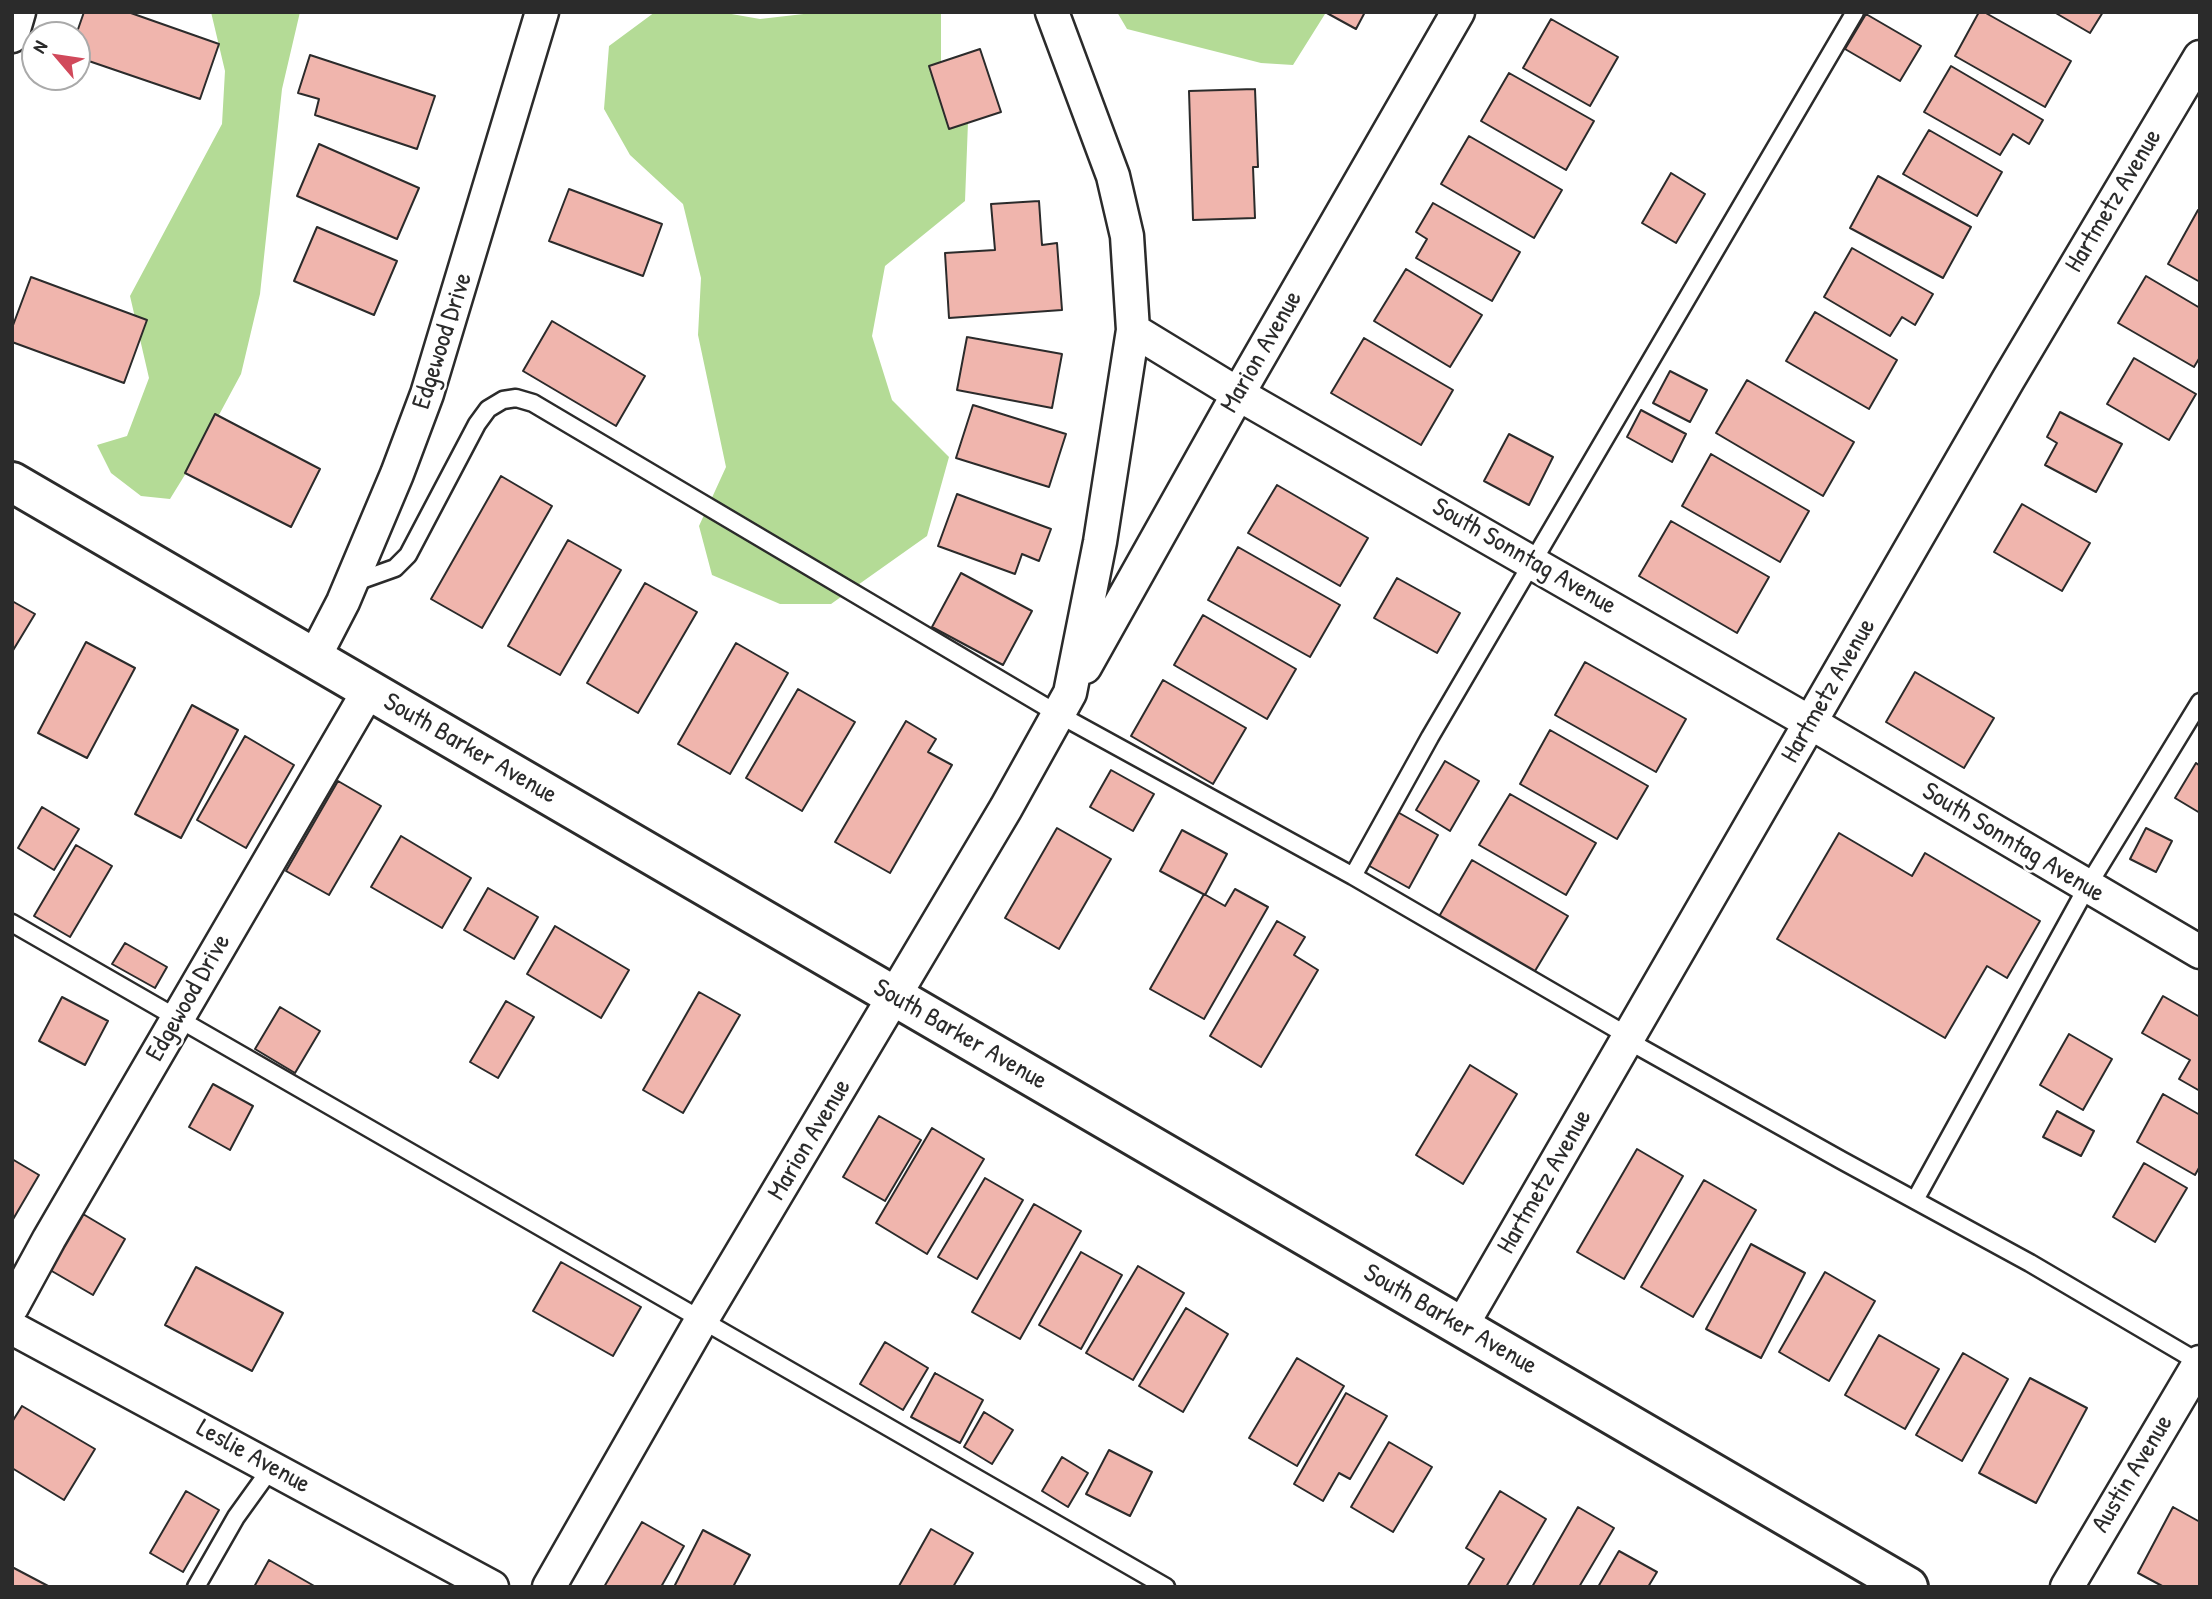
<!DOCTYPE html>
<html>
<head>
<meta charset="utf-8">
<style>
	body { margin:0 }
	#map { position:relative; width:2212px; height:1599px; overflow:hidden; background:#fff; font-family:"Patrick Hand",sans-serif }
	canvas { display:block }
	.frame { position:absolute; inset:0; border:14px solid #2b2b2b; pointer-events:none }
	.north { position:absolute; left:21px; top:21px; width:70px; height:70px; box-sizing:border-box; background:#fff; border:2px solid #aaa; border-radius:50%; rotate:299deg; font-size:19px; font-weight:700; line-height:28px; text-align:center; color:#2b2b2b }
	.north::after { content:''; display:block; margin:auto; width:24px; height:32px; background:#d1495b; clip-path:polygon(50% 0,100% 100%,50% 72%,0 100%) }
</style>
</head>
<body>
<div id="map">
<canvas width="2212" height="1599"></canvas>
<div class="frame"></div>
<div class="north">N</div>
</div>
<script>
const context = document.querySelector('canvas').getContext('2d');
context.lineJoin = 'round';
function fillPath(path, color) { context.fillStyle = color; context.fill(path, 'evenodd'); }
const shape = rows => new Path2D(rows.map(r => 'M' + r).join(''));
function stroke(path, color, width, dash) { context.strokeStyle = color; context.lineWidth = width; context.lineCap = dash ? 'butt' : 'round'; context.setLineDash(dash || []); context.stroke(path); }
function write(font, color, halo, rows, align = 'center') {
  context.font = font + ' "Patrick Hand",sans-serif'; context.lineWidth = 5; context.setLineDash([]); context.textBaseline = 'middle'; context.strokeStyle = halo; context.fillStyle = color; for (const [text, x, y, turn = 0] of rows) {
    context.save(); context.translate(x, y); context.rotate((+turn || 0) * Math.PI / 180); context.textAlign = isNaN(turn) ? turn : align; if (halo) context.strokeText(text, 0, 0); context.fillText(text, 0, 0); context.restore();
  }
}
fillPath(shape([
	[211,12,300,12,282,89,260,294,241,374,199,452,170,499,141,496,111,473,97,445,127,436,149,378,130,296,222,124,225,71],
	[655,12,720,12,760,19,821,12,941,12,941,63,968,122,965,201,885,266,872,336,892,400,949,457,927,536,831,604,780,604,712,575,699,526,726,467,698,335,701,278,683,204,630,155,604,109,609,46],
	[1117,12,1325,12,1325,14,1293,65,1261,63,1127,29]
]), '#b4db96');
const building = shape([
	[84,12,128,12,219,44,200,99,77,57,76,35,84,12],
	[1325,12,1365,12,1356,29,1325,12],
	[1979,12,1984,12,2071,61,2045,107,1955,56,1979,12],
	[2054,12,2103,12,2090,33,2054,12],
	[1866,14,1921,46,1900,81,1845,49,1866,14],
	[1551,19,1618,57,1590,106,1523,68,1551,19],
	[980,49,1001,112,949,129,929,66,980,49],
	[310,55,435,96,417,149,315,115,319,99,298,93,310,55],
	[1951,66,2043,120,2029,144,2013,134,2000,155,1924,112,1951,66],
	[1509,73,1594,121,1566,170,1481,121,1509,73],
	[1255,89,1258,167,1253,167,1255,218,1193,220,1189,91,1255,89],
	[1929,130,2002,172,1977,216,1903,174,1929,130],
	[1469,136,1562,190,1534,238,1441,184,1469,136],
	[319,144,419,188,397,239,297,196,319,144],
	[1671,173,1705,194,1676,243,1642,223,1671,173],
	[1878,176,1971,227,1943,278,1850,228,1878,176],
	[569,189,662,224,643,276,549,241,569,189],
	[1039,201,1042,245,1057,243,1062,310,949,318,945,253,995,250,991,204,1039,201],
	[1433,203,1520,252,1492,301,1416,258,1427,239,1416,232,1433,203],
	[2198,210,2200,211,2200,282,2168,264,2198,210],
	[317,227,397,261,374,315,294,281,317,227],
	[1852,248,1933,294,1915,325,1902,317,1890,336,1824,297,1852,248],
	[1406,269,1482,315,1450,367,1374,321,1406,269],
	[2146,276,2200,308,2200,357,2194,367,2118,323,2146,276],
	[31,277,147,320,124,383,12,342,12,328,31,277],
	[1815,312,1897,360,1869,409,1786,361,1815,312],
	[552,321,645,376,616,426,523,371,552,321],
	[967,337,1062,354,1052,408,957,390,967,337],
	[1364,338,1453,390,1421,445,1331,393,1364,338],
	[2134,358,2196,394,2169,440,2107,404,2134,358],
	[1670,371,1707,390,1690,422,1653,403,1670,371],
	[1747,380,1854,442,1823,496,1716,433,1747,380],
	[973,405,1066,434,1049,487,956,458,973,405],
	[1641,410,1686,434,1672,462,1627,437,1641,410],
	[2060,412,2122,444,2096,492,2045,465,2057,443,2047,437,2060,412],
	[215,414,320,469,291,527,185,473,215,414],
	[1509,434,1553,457,1529,505,1484,481,1509,434],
	[1711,454,1809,511,1780,562,1682,506,1711,454],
	[501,476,552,506,482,628,431,599,501,476],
	[1277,485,1368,538,1340,586,1248,533,1277,485],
	[957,494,1051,529,1039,561,1022,554,1015,574,938,546,957,494],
	[2022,504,2090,543,2062,591,1994,552,2022,504],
	[1671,521,1769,577,1737,633,1639,576,1671,521],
	[568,540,621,570,560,675,508,646,568,540],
	[1238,547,1340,605,1310,657,1208,600,1238,547],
	[961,573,1032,611,1003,665,932,627,961,573],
	[1397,578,1460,613,1437,653,1374,618,1397,578],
	[645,583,697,612,638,713,587,683,645,583],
	[12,601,35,614,12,652,12,601],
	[1203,615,1296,669,1267,719,1174,665,1203,615],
	[86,642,135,668,87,758,38,733,86,642],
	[736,643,788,673,730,774,678,744,736,643],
	[1585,662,1686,719,1656,772,1555,715,1585,662],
	[1915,672,1994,718,1964,768,1886,722,1915,672],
	[1163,680,1246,728,1213,784,1131,736,1163,680],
	[798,689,855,722,802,811,746,778,798,689],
	[192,705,238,730,181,838,135,814,192,705],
	[906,721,936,739,928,752,952,765,890,873,835,842,906,721],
	[1550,730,1648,786,1617,839,1520,784,1550,730],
	[245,736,294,765,246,848,197,820,245,736],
	[1445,761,1479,781,1450,831,1416,810,1445,761],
	[2196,763,2200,766,2200,813,2175,798,2196,763],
	[1111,770,1154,794,1133,831,1090,807,1111,770],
	[338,781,381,806,329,895,286,871,338,781],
	[1510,794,1596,843,1566,895,1479,845,1510,794],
	[42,807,79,829,54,870,18,848,42,807],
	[1394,810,1438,835,1409,888,1364,863,1394,810],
	[1057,828,1111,859,1059,949,1005,918,1057,828],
	[2146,828,2172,841,2156,872,2130,859,2146,828],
	[1182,830,1227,854,1205,895,1160,871,1182,830],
	[1839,833,1912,876,1925,853,2040,921,2007,978,1987,966,1945,1038,1777,939,1839,833],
	[401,836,471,878,442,928,371,887,401,836],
	[76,845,112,866,70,937,34,916,76,845],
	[1472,860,1568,916,1532,976,1437,920,1472,860],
	[488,888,538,917,514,959,464,930,488,888],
	[1235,889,1268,907,1204,1019,1150,989,1204,894,1225,906,1235,889],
	[1277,921,1305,937,1294,955,1318,970,1261,1067,1210,1036,1277,921],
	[555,926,629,970,601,1018,527,974,555,926],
	[125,943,167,967,155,988,112,964,125,943],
	[699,992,740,1015,683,1113,643,1090,699,992],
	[2163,996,2200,1017,2200,1091,2179,1079,2190,1060,2142,1033,2163,996],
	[62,997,108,1021,85,1065,39,1041,62,997],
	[506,1001,534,1017,498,1078,470,1062,506,1001],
	[280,1007,320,1031,295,1073,255,1049,280,1007],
	[2069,1034,2112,1059,2083,1110,2040,1085,2069,1034],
	[1470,1065,1517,1094,1463,1184,1416,1155,1470,1065],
	[213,1084,253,1106,230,1150,189,1127,213,1084],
	[2163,1094,2200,1115,2200,1166,2195,1175,2137,1142,2163,1094],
	[2057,1111,2094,1131,2081,1156,2043,1137,2057,1111],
	[879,1116,921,1140,885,1201,843,1177,879,1116],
	[932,1128,984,1159,927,1254,876,1223,932,1128],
	[1637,1149,1683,1176,1624,1279,1577,1252,1637,1149],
	[12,1159,39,1175,12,1221,12,1159],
	[2144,1163,2187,1188,2155,1242,2113,1217,2144,1163],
	[985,1178,1023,1200,977,1279,938,1257,985,1178],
	[1704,1180,1756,1210,1693,1317,1641,1287,1704,1180],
	[1034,1204,1081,1231,1020,1339,972,1312,1034,1204],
	[83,1214,125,1239,93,1295,50,1270,83,1214],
	[1751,1244,1805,1273,1761,1358,1706,1329,1751,1244],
	[1081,1252,1122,1275,1081,1349,1039,1325,1081,1252],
	[561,1262,641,1307,613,1356,533,1311,561,1262],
	[1138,1266,1184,1293,1133,1380,1086,1353,1138,1266],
	[196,1267,283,1313,252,1371,165,1325,196,1267],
	[1825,1272,1875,1301,1829,1381,1779,1352,1825,1272],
	[1186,1308,1228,1334,1183,1412,1139,1386,1186,1308],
	[1879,1335,1939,1369,1905,1429,1845,1395,1879,1335],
	[885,1342,928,1368,903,1410,860,1384,885,1342],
	[1963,1353,2008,1379,1962,1461,1916,1435,1963,1353],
	[1297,1358,1344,1386,1297,1466,1249,1438,1297,1358],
	[935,1373,983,1400,960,1443,911,1417,935,1373],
	[2030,1378,2087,1408,2036,1503,1979,1473,2030,1378],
	[1346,1393,1387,1416,1350,1479,1339,1473,1323,1501,1294,1484,1346,1393],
	[22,1406,95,1449,64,1500,12,1468,12,1422,22,1406],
	[984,1412,1013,1430,992,1464,964,1447,984,1412],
	[1389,1442,1432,1467,1393,1532,1351,1507,1389,1442],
	[1109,1450,1152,1472,1130,1516,1086,1494,1109,1450],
	[1062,1457,1088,1473,1068,1507,1042,1491,1062,1457],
	[186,1491,219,1510,183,1572,150,1553,186,1491],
	[1500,1491,1546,1519,1506,1587,1467,1587,1484,1559,1466,1548,1500,1491],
	[1578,1507,1614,1528,1579,1587,1532,1587,1578,1507],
	[2173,1507,2200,1522,2200,1587,2164,1587,2138,1573,2173,1507],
	[642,1522,684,1546,661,1587,604,1587,642,1522],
	[931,1529,973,1553,953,1587,901,1587,899,1586,931,1529],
	[703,1530,750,1555,733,1587,674,1587,703,1530],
	[1619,1551,1657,1572,1648,1587,1598,1587,1619,1551],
	[269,1560,316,1587,254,1587,269,1560],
	[12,1567,50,1587,12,1587,12,1567]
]);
fillPath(building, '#f0b5ad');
stroke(building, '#2b2b2b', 2);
const service = shape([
	[350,584,395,568,408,555,477,424,488,409,503,400,516,398,533,403,1058,714,1353,876,1630,1037],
	[1353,876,1430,737,1855,12],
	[12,923,1166,1587],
	[1627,1040,1841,1160,2030,1263,2200,1363],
	[1915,1200,2087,887,2200,702],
	[196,1587,236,1517,272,1467]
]);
const minor = shape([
	[12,36,19,12],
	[1133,330,1238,394,1811,723,2200,952],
	[314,658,343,602,397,474,427,394,542,12],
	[1085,667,1238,394,1458,12],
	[12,1307,49,1239,369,690],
	[1461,1327,2008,380,2200,57],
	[12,1328,492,1587],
	[549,1587,701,1321,1006,808,1070,693,1100,542,1133,330,1127,236,1113,176,1052,12],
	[2067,1587,2200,1362]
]);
const secondary = shape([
	[12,482,1908,1587]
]);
stroke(service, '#2b2b2b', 21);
stroke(minor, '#2b2b2b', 37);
stroke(secondary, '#2b2b2b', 44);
stroke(service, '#fff', 16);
stroke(minor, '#fff', 32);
stroke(secondary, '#fff', 38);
write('26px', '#2b2b2b', '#fff', [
	["Hartmetz Avenue",2114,201,-59],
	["Edgewood Drive",443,341,-72],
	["Marion Avenue",1262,352,-60],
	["South Sonntag Avenue",1524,557,30],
	["Hartmetz Avenue",1829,691,-60],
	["South Barker Avenue",470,749,30],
	["South Sonntag Avenue",2013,843,31],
	["Edgewood Drive",189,998,-60],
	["South Barker Avenue",960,1035,30],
	["Marion Avenue",810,1140,-59],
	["Hartmetz Avenue",1545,1182,-60],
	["South Barker Avenue",1450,1320,30],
	["Leslie Avenue",253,1457,29],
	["Austin Avenue",2133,1474,-59]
]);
</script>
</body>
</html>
